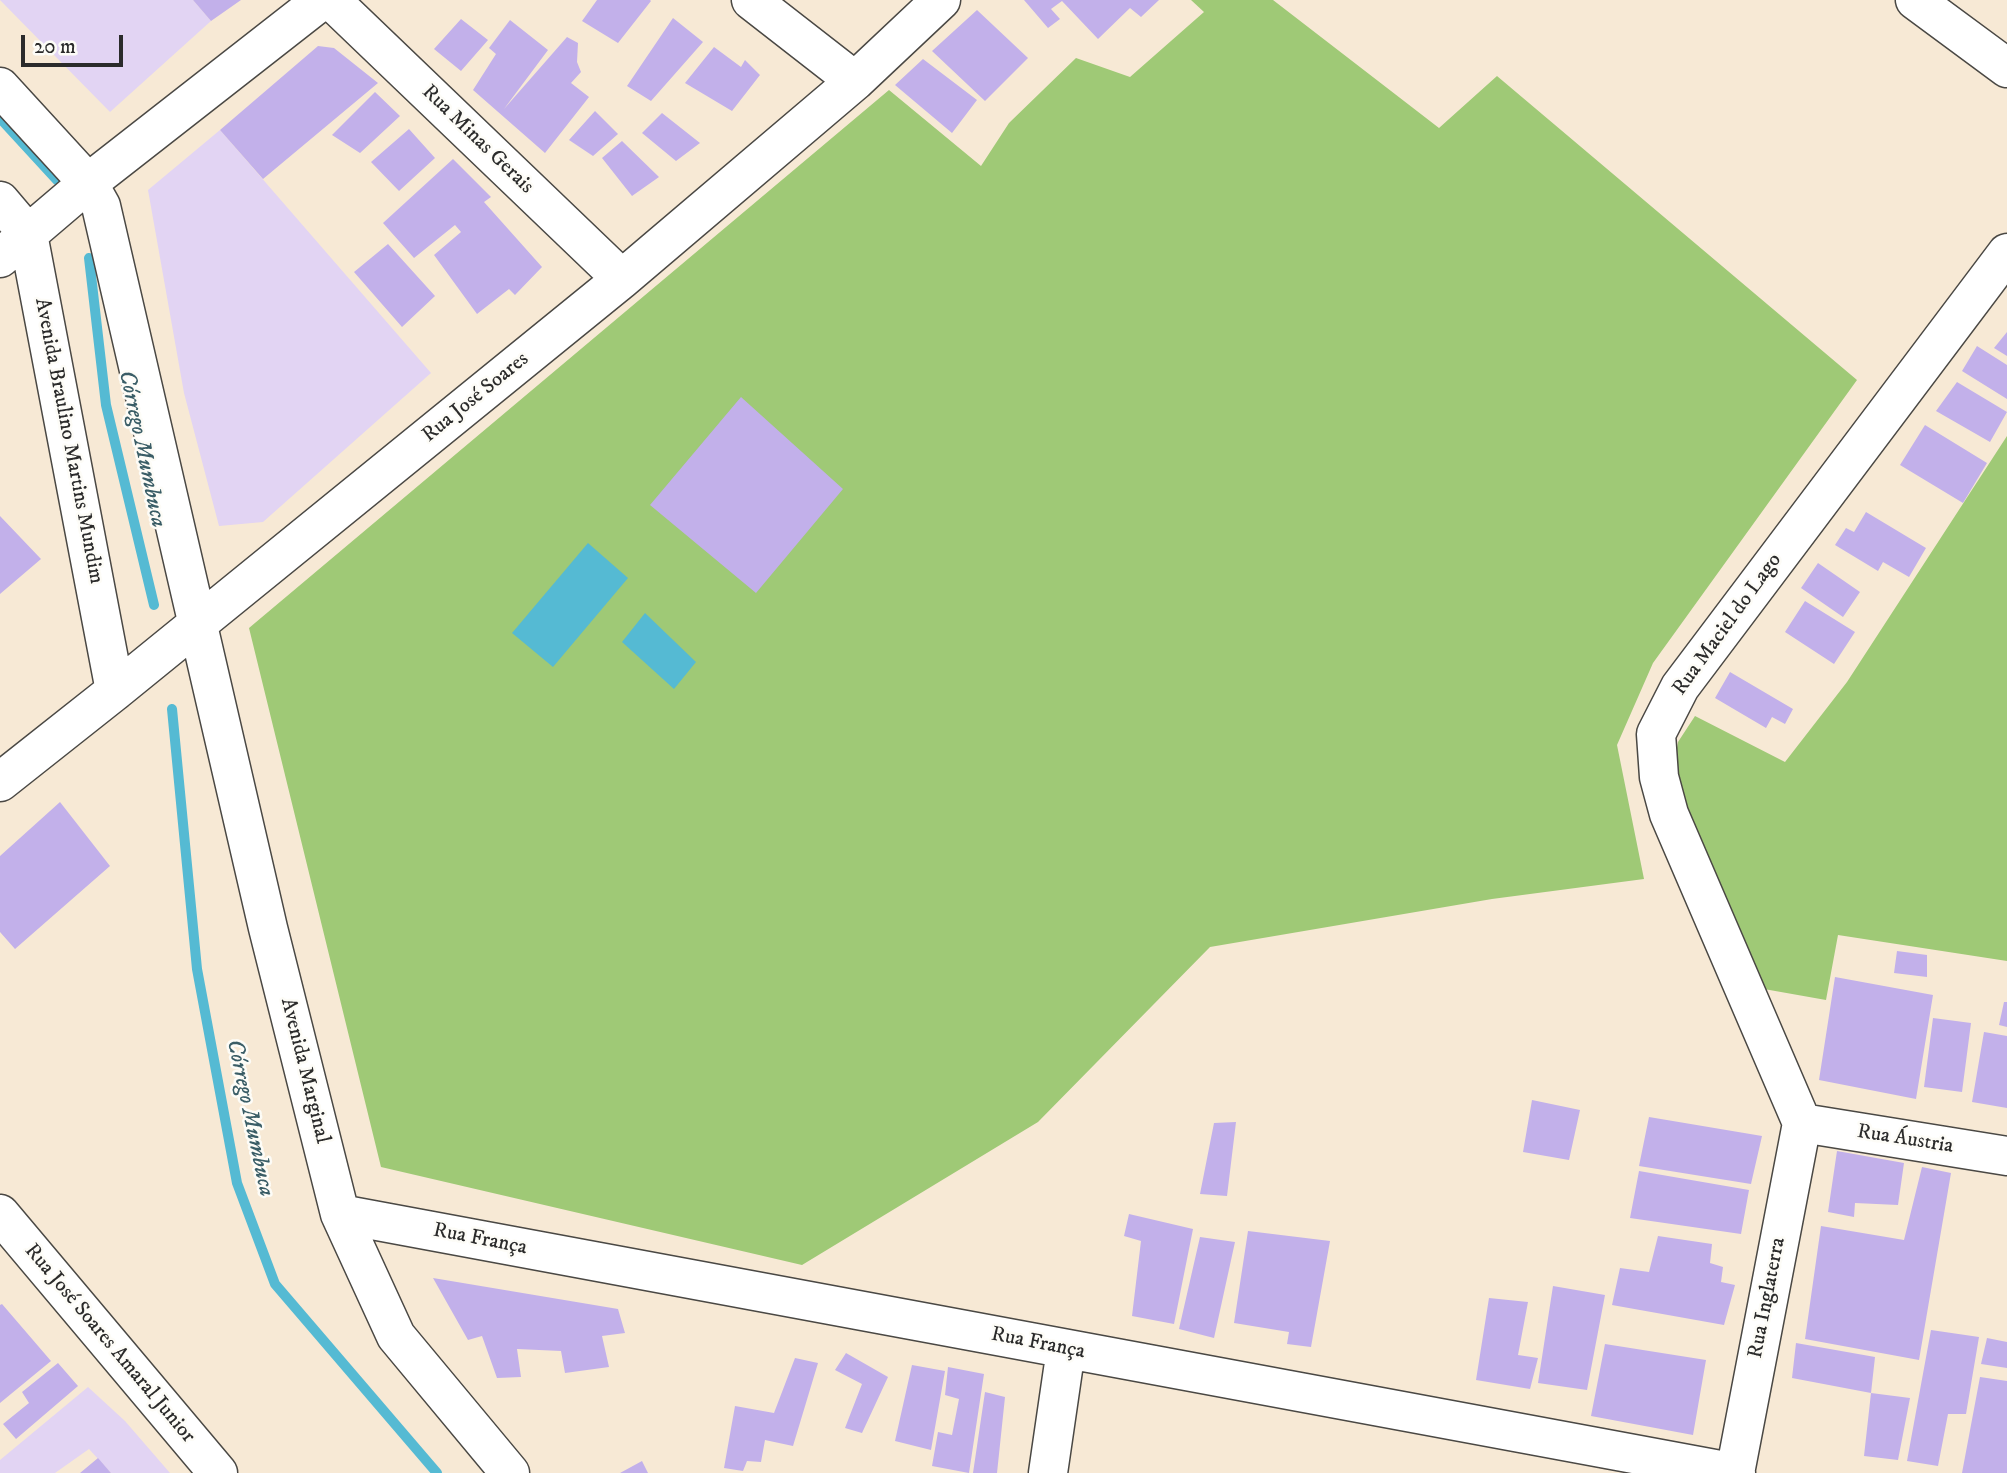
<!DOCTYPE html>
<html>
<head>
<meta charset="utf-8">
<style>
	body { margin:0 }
	#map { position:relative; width:2007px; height:1473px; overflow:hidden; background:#f7e9d5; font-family:"IM FELL DW Pica",serif }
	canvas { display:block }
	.scale { position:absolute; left:21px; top:35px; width:102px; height:32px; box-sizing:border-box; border:4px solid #2b2b2b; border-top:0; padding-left:9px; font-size:21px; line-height:24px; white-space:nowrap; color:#2b2b2b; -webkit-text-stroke:5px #fdfcf7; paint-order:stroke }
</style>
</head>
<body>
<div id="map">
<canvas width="2007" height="1473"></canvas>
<div class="scale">20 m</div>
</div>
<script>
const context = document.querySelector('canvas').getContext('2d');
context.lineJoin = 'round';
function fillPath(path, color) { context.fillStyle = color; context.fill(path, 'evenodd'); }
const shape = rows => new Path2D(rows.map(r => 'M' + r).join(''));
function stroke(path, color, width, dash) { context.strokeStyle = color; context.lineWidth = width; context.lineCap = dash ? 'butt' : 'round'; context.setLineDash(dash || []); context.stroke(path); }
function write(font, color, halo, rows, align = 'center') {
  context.font = font + ' "IM FELL DW Pica",serif'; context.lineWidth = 5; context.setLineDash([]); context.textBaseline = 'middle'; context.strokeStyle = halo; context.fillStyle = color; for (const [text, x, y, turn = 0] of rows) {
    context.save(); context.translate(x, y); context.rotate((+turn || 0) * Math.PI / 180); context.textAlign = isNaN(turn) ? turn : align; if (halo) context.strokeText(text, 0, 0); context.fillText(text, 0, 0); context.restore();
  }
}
fillPath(shape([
	[0,0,193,0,211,21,110,112],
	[220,130,431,373,263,522,219,526,184,393,148,190],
	[88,1387,125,1421,170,1473,111,1473,89,1449,55,1473,0,1473,0,1460]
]), '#e2d4f3');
fillPath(shape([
	[1191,0,1273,0,1439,128,1497,76,1857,380,1653,663,1617,745,1644,879,1492,899,1210,947,1038,1122,802,1265,381,1167,249,628,889,90,981,166,1009,123,1076,58,1130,77,1204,12],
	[2007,436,2007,961,1838,935,1826,1000,1764,989,1699,840,1677,781,1675,759,1678,742,1695,716,1785,762,1847,682]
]), '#9fc976');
fillPath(shape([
	[588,543,628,578,553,667,512,633],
	[645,613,696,662,674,689,622,642]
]), '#55bad3');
stroke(shape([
	[0,118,57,180],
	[89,258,106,405,154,605],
	[172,709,197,969,237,1183,275,1284,437,1473]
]), '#55bad3', 10);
fillPath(shape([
	[193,0,241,0,211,21],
	[597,0,650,0,651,1,618,43,582,21],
	[1024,0,1159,0,1141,17,1130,8,1098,39,1062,1,1051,9,1060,19,1048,28],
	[977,10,1028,58,985,101,932,51],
	[673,18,703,42,651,101,627,86],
	[461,19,488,40,461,71,434,49],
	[510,20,548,50,504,109,567,37,578,43,577,62,581,72,571,83,589,97,545,153,473,90,496,54,489,48],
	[318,46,334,48,378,83,263,179,220,130],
	[714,47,741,67,745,60,760,75,732,111,685,83],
	[923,59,977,100,952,133,895,85],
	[375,92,400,116,360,153,332,135],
	[595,111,618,134,593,156,569,140],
	[662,113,700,143,676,161,642,133],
	[409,129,435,158,399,191,371,162],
	[622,141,659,177,632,196,602,158],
	[453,159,491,197,484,202,542,267,515,295,509,289,477,314,434,255,461,232,455,225,414,258,383,223],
	[388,244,435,296,402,327,354,272],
	[2007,332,2007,356,1994,348],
	[1977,346,2007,365,2007,399,1962,371],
	[1957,382,2007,412,1990,442,1936,411],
	[741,397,843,489,756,593,650,505],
	[1925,425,1987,463,1963,503,1900,465],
	[1866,512,1926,548,1909,577,1883,562,1878,571,1835,545,1846,528,1854,532],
	[0,516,41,559,0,594],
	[1818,563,1860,592,1843,617,1801,588],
	[1805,601,1855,632,1834,664,1785,632],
	[1730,672,1793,709,1785,724,1772,717,1766,728,1715,698],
	[60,802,110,866,15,949,0,932,0,856],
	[1897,951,1927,955,1927,977,1894,973],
	[1835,977,1933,995,1916,1099,1819,1080],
	[2004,1002,2007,1002,2007,1027,1999,1025],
	[1933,1018,1971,1023,1962,1092,1924,1087],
	[1984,1032,2007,1036,2007,1108,1972,1102],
	[1532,1100,1580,1110,1569,1160,1523,1152],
	[1649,1117,1762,1136,1751,1184,1639,1166],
	[1236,1122,1227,1196,1200,1194,1214,1123],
	[1837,1151,1904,1163,1898,1205,1855,1203,1854,1217,1828,1212],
	[1922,1167,1951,1173,1919,1360,1805,1339,1821,1226,1904,1240],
	[1639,1171,1749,1190,1741,1234,1630,1218],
	[1129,1214,1193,1229,1174,1324,1132,1316,1141,1241,1124,1236],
	[1248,1231,1330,1241,1311,1347,1287,1344,1289,1332,1234,1323],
	[1658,1236,1712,1244,1710,1263,1723,1267,1721,1282,1735,1285,1724,1325,1612,1305,1620,1268,1649,1272],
	[1200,1237,1235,1242,1214,1338,1179,1329],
	[433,1278,618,1309,625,1333,602,1336,609,1367,565,1373,561,1351,517,1349,521,1377,497,1378,482,1336,468,1340],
	[1553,1286,1605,1295,1587,1390,1538,1383],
	[1489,1298,1528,1302,1518,1355,1538,1358,1530,1389,1476,1380],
	[2,1304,51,1361,0,1403,0,1305],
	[1931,1330,1979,1337,1966,1414,1948,1414,1938,1466,1907,1461],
	[1987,1338,2007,1342,2007,1368,1981,1364],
	[1796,1343,1875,1357,1871,1393,1910,1398,1898,1460,1864,1456,1871,1393,1792,1378],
	[1605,1344,1706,1360,1693,1435,1591,1416],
	[846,1353,888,1377,862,1433,845,1428,862,1384,835,1370],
	[795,1358,818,1363,793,1446,765,1440,761,1462,747,1461,743,1471,724,1468,735,1406,774,1413],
	[58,1363,78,1386,16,1439,3,1424,29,1403,22,1392],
	[912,1365,945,1371,931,1450,895,1441],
	[948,1367,984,1374,969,1473,932,1466,938,1432,952,1435,959,1399,945,1395],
	[1980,1377,2007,1381,2007,1473,1962,1473],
	[985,1392,1005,1397,997,1473,973,1473],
	[98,1458,111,1473,80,1473],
	[642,1461,648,1473,620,1473]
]), '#c2b0ea');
const minor = shape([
	[331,0,622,279],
	[751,0,855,81],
	[1915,0,2007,68],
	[0,87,88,183,101,206,268,928,340,1214,396,1336,510,1473],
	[0,201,28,234,115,691],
	[0,258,88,183,322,0],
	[0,782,115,691,622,279,855,81,941,0],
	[1802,1123,1669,814,1659,777,1656,734,1680,687,2007,253],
	[1802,1123,2007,1156],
	[0,1214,218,1473],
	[340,1214,1736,1473],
	[1048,1473,1066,1349],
	[1735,1473,1802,1123]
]);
stroke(minor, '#4a4844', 41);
stroke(minor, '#fff', 38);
write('21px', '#2b2b2b', '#fdfcf7', [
	["Rua Minas Gerais",477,140,44],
	["Rua José Soares",476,398,-39],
	["Avenida Braulino Martins Mundim",68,441,79],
	["Rua Maciel do Lago",1728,625,-54],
	["Avenida Marginal",304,1071,76],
	["Rua Áustria",1905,1140,9],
	["Rua França",480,1240,11],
	["Rua Inglaterra",1768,1298,-79],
	["Rua José Soares Amaral Junior",109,1344,50],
	["Rua França",1038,1344,11]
]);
write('italic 23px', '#3a5d66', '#fdfcf7', [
	["Córrego Mumbuca",141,449,78],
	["Córrego Mumbuca",249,1118,78]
]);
</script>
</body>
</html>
